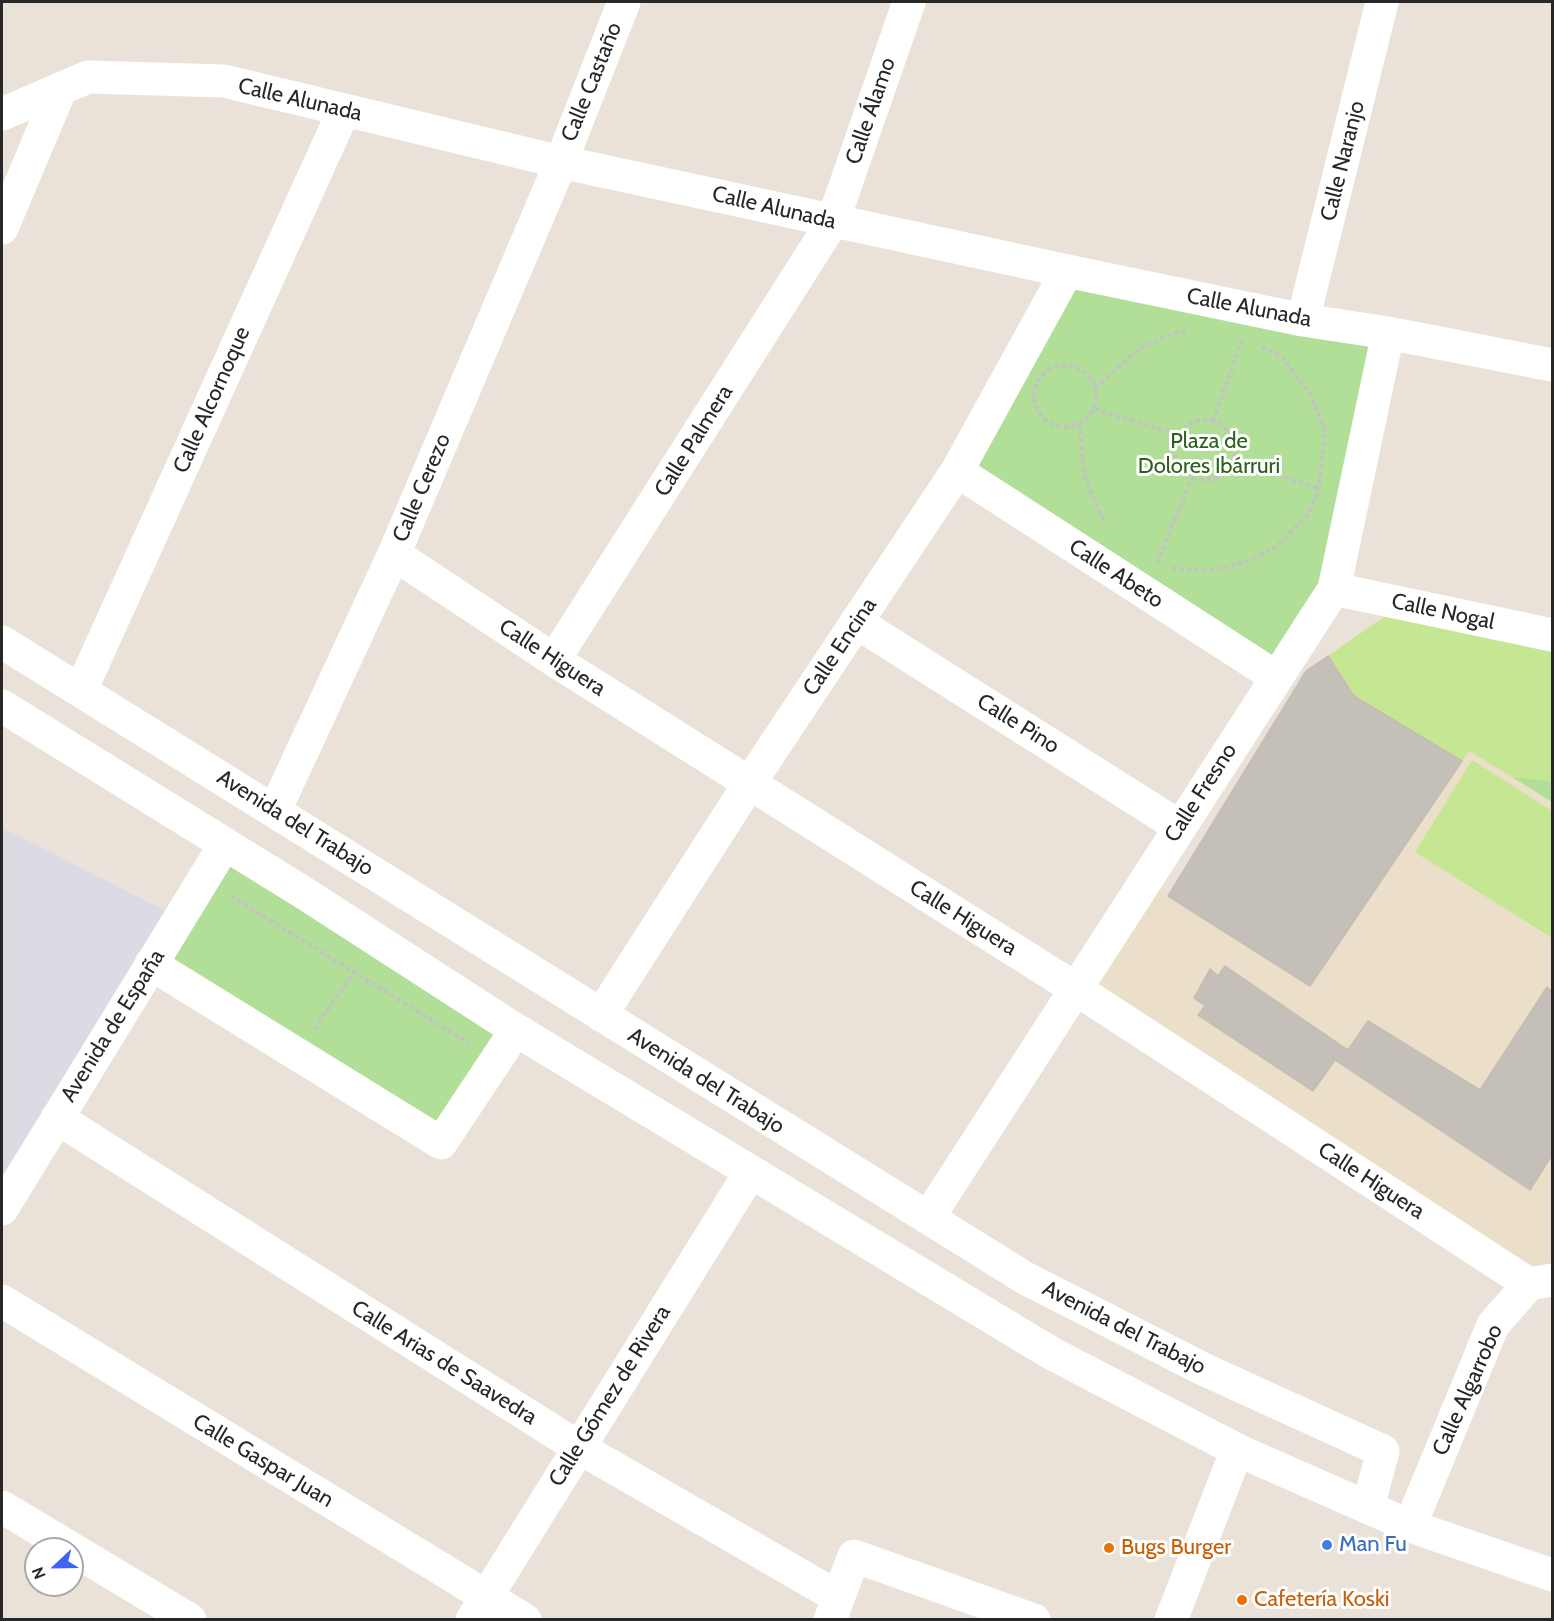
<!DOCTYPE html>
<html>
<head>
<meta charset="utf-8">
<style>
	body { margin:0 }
	#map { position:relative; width:1554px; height:1621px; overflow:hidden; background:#eae2d9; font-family:Cabin,sans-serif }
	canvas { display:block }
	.frame { position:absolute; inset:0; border:3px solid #272727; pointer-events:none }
	.north { position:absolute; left:24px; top:1537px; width:60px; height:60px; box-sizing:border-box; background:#fff; border:2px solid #a9a9a9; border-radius:50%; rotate:248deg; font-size:16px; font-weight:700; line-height:24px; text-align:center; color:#272727 }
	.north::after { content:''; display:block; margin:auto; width:21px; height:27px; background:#3e65f2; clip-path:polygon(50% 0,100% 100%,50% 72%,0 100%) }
</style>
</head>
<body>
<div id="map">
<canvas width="1554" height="1621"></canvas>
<div class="frame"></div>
<div class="north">N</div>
</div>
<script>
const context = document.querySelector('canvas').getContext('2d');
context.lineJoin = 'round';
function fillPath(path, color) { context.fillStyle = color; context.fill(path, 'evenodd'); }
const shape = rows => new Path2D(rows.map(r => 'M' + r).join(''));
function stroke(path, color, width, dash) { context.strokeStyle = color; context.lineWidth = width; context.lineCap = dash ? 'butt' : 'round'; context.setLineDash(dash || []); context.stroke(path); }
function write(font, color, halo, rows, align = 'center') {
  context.font = font + ' Cabin,sans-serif'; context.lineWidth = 6; context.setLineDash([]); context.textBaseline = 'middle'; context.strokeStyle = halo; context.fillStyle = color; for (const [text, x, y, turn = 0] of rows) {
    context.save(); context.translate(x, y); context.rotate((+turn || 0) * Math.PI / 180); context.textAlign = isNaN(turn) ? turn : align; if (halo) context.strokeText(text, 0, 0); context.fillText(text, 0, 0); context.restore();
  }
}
fillPath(shape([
	[2,828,170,913,2,1175]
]), '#dcdae2');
fillPath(shape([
	[1469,750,1552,802,1552,1280,1076,989,1144,882,1310,986]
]), '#ebdfc9');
fillPath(shape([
	[1067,271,1388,333,1334,589,1276,677,957,471],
	[1512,777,1552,781,1552,802],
	[225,844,516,1030,441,1143,151,964]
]), '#b1df97');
fillPath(shape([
	[1404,603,1552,635,1552,781,1512,777,1469,751,1310,986,1168,896,1306,671],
	[1472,760,1552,811,1552,938,1415,852]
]), '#c5e693');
const building = shape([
	[1328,656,1354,696,1462,761,1310,986,1168,896,1306,671,1328,656],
	[1225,966,1348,1050,1368,1021,1480,1090,1547,987,1552,992,1552,1155,1530,1190,1335,1060,1313,1091,1198,1015,1205,1006,1194,998,1210,969,1218,976,1225,966]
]);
fillPath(building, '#c5bfb9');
stroke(building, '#c4beb3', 1.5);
stroke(shape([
	'1034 396a31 31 0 1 1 62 0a31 31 0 1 1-62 0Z',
	[1095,388,1140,348,1174,333,1189,331],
	[1094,409,1179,435],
	'1175 450a30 30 0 1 1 60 0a30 30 0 1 1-60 0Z',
	[1213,421,1242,340],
	[1080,423,1084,475,1105,525],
	[1235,460,1319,489],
	[1157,563,1192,478],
	[1172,568,1208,571,1246,562,1276,547,1307,516,1319,489,1325,429,1311,396,1282,357,1260,346],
	[231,896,470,1044],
	[314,1029,355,971]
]), '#c3c3c3', 4, [4.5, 3]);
stroke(shape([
	[2,114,88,77,224,81,561,162,1067,271,1303,320,1388,333,1552,365],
	[2,228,61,88],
	[1303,320,1382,2],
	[957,471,1276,677],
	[394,554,554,660,1076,989,1529,1284],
	[1334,589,1552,635],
	[856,622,1180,827],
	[2,642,1025,1278,1203,1369,1383,1451,1368,1507],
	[554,660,833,221,909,2],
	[81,690,344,110],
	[275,810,394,554,561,162,624,2],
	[151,964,441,1143,516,1030],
	[601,1015,749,784,957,471,1067,271],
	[57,1118,578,1447,838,1597],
	[2,1209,225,844],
	[928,1218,1334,589,1388,333],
	[2,1301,525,1620],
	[2,1507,190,1620],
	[1410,1526,1493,1325,1529,1284,1552,1280],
	[472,1620,750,1173],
	[830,1620,854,1556,1034,1620],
	[1171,1620,1237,1450]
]), '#fff', 33);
stroke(shape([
	[2,706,304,893,516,1030,1051,1353,1237,1450,1410,1526,1552,1575]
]), '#fff', 33);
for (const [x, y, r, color] of [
	[1327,1545,6,"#3f7fe0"],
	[1109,1548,6,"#e8710a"],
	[1242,1600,6,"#e8710a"]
]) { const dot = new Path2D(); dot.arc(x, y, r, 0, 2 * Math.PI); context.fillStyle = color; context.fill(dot); stroke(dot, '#fff', 2); }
write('22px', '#272727', '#fff', [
	["Calle Castaño",592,82,-68],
	["Calle Alunada",300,100,13],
	["Calle Álamo",871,111,-71],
	["Calle Naranjo",1343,161,-76],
	["Calle Alunada",774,208,13],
	["Calle Alunada",1249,308,11],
	["Calle Alcornoque",212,400,-66],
	["Calle Palmera",694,441,-58],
	["Calle Cerezo",422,488,-67],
	["Calle Abeto",1116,574,33],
	["Calle Nogal",1443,612,12],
	["Calle Encina",840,647,-56],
	["Calle Higuera",552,658,33],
	["Calle Pino",1018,724,32],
	["Calle Fresno",1201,793,-57],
	["Avenida del Trabajo",295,823,32],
	["Calle Higuera",963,918,32],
	["Avenida de España",113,1026,-58],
	["Avenida del Trabajo",706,1081,32],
	["Calle Higuera",1371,1181,33],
	["Avenida del Trabajo",1124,1328,27],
	["Calle Arias de Saavedra",444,1363,32],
	["Calle Algarrobo",1468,1390,-66],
	["Calle Gómez de Rivera",610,1396,-58],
	["Calle Gaspar Juan",263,1461,31]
]);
write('22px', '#2c601c', '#fff', [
	["Plaza de",1209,442],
	["Dolores Ibárruri",1209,467]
]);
write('22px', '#366cbe', '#fff', [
	["Man Fu",1339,1545]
], 'left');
write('22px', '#c56008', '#fff', [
	["Bugs Burger",1121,1548],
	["Cafetería Koski",1254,1600]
], 'left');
</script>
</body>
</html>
